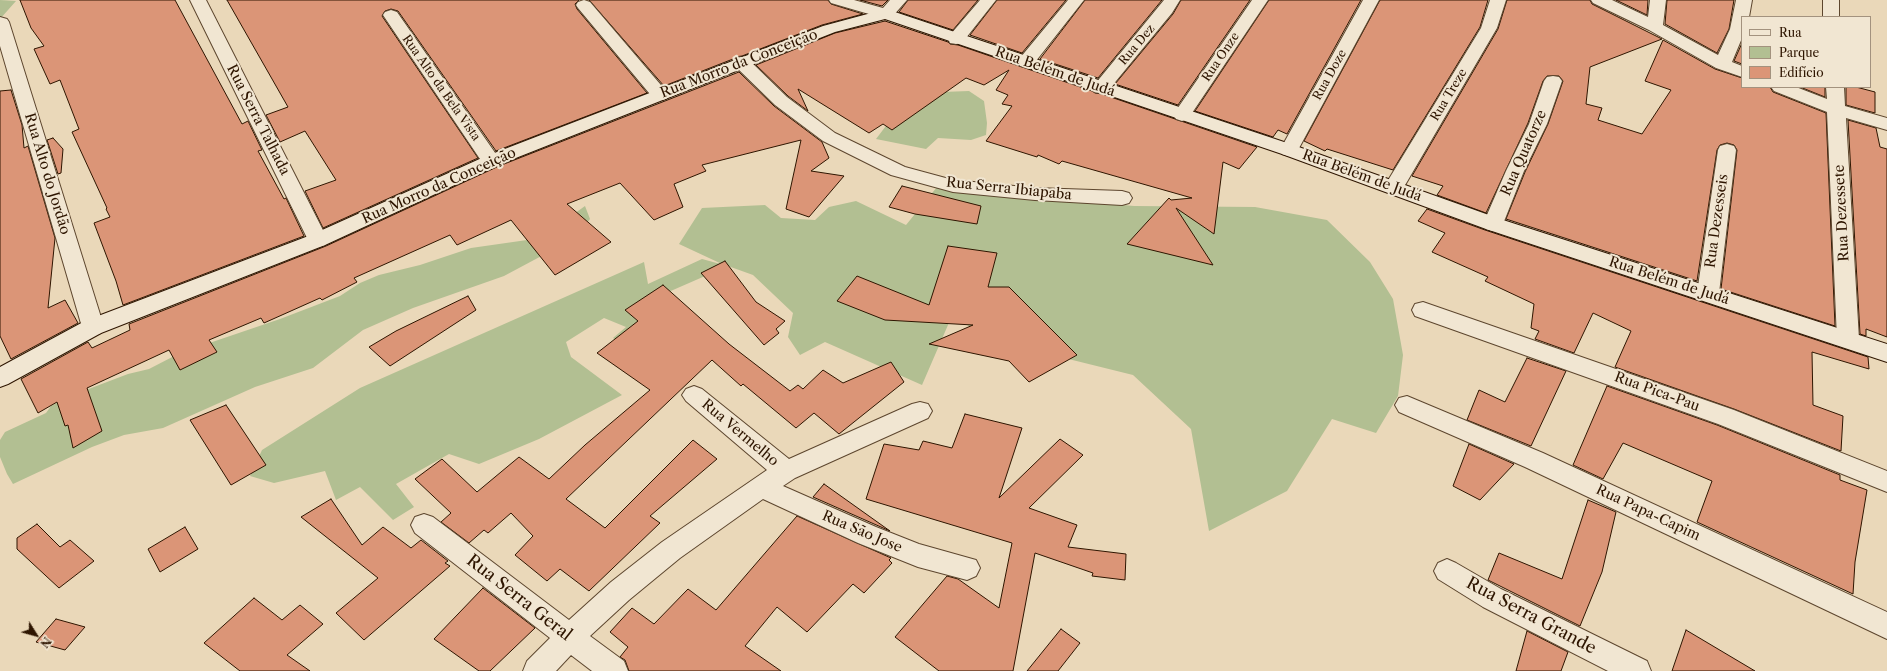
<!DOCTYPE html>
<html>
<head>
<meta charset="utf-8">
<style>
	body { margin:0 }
	#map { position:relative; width:1887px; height:671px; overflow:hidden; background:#ead8b9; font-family:"Libre Caslon Text",serif }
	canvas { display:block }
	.legend { position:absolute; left:1741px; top:16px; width:130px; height:72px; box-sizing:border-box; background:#f1e6d2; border:1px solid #a3927e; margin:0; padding:5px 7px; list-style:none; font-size:12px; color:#2e1500 }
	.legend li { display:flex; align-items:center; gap:8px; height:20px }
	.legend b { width:20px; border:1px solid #a3927e }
	.north { position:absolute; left:16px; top:615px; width:40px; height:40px; -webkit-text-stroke:3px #f1e6d2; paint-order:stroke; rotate:127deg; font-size:11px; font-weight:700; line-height:16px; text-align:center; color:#2e1500 }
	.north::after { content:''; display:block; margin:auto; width:14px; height:18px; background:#2e1500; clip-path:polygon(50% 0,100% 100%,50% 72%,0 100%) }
</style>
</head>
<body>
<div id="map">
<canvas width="1887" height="671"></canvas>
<ul class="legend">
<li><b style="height:5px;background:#f1e6d2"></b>Rua</li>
<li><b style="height:11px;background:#b2bf92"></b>Parque</li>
<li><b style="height:11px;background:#db9577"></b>Edifício</li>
</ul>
<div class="north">N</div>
</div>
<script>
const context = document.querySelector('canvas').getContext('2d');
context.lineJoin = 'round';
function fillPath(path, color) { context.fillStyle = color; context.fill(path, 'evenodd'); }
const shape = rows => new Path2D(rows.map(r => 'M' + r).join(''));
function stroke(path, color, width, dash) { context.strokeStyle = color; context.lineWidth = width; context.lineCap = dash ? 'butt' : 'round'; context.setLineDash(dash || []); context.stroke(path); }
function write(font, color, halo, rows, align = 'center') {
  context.font = font + ' "Libre Caslon Text",serif'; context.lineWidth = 4; context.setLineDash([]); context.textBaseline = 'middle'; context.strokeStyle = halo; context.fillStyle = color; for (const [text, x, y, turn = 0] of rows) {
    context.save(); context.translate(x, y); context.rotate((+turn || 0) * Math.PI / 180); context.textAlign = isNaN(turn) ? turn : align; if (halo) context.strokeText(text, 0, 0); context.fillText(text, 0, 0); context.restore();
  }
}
fillPath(shape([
	[0,0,16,1,0,19],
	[969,91,984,101,987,123,986,135,971,140,938,138,926,149,876,139,892,118,942,92],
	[937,187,1134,206,1255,207,1327,220,1370,262,1393,299,1403,355,1398,396,1376,433,1332,419,1287,491,1209,531,1191,429,1133,375,1012,345,951,318,922,385,825,342,800,355,788,337,793,313,753,275,728,266,657,297,629,347,613,338,626,327,604,318,566,342,571,357,622,395,539,439,479,464,449,454,396,484,414,507,393,520,360,487,336,500,325,471,274,483,250,476,262,450,360,388,644,262,648,284,702,259,724,265,679,244,702,208,765,205,781,218,815,220,829,207,856,201,906,225],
	[585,206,590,219,577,237,504,276,413,308,363,330,313,368,255,387,163,428,124,435,92,447,13,484,7,474,0,457,0,440,5,432,46,413,51,406,65,398,128,374,149,369,180,353,280,319,340,296,360,283,379,275,420,265,471,248,527,240,560,224]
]), '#b2bf92');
const building = shape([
	[20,0,175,0,242,124,248,121,262,150,258,151,284,199,286,198,304,236,123,305,116,281,94,223,110,217,106,209,107,208,72,132,79,129,60,80,50,84,34,49,44,46,31,28,20,0],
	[227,0,579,0,575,4,577,9,647,93,496,151,398,11,391,9,385,11,382,16,478,158,323,228,305,191,336,180,305,131,280,142,266,115,288,107,227,0],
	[589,0,828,0,831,4,863,14,822,25,742,56,735,57,733,59,664,86,589,0],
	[860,0,888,0,882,6,860,0],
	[908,0,978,0,953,30,899,12,908,0],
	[997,0,1066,0,1022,53,970,35,997,0],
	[1085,0,1162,0,1098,78,1040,59,1085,0],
	[1181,0,1250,0,1178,105,1115,84,1173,14,1181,0],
	[1269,0,1361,0,1287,134,1278,130,1273,137,1195,111,1269,0],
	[1380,0,1488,0,1480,27,1393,170,1327,149,1325,151,1304,141,1380,0],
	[1507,0,1590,0,1592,4,1662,39,1590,67,1586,104,1602,108,1598,120,1642,134,1671,90,1645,81,1663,40,1715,69,1742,78,1742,87,1770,87,1773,92,1826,113,1835,326,1721,289,1737,150,1734,145,1727,143,1720,145,1717,150,1697,281,1506,219,1525,172,1548,124,1563,81,1559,76,1547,76,1543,81,1528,123,1486,213,1437,195,1443,186,1412,176,1498,29,1507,0],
	[1616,0,1648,0,1647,15,1616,0],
	[1667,0,1734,0,1729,29,1717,53,1665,24,1667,0],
	[885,21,948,42,950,44,958,45,1092,91,1095,93,1102,94,1257,147,1239,169,1223,162,1214,234,1176,208,1213,265,1127,244,1169,198,1171,200,1192,198,1062,161,1059,164,1038,155,1037,157,986,141,1012,106,1002,104,1008,95,996,90,1009,70,984,85,966,78,892,130,883,124,869,133,798,89,808,111,788,96,756,65,835,33,885,21],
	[1742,43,1742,64,1734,61,1742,43],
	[739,72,774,106,822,142,829,158,811,171,844,176,809,217,786,209,801,140,702,165,706,171,674,184,683,207,654,220,620,183,567,204,611,242,555,275,511,220,457,245,450,235,354,278,357,282,322,300,320,298,264,323,261,318,209,340,217,352,180,370,169,350,87,388,102,431,73,448,68,425,65,426,57,402,38,413,21,379,88,342,92,348,130,330,129,324,326,246,499,166,739,72],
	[1800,87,1825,87,1825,97,1800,87],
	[1846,87,1856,87,1875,92,1875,113,1846,105,1846,87],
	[11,90,22,125,24,148,28,146,55,238,48,308,65,300,78,323,11,359,0,336,0,91,11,90],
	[1848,120,1876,128,1880,147,1887,149,1887,337,1866,329,1866,336,1860,334,1848,120],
	[53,138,63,149,61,173,58,174,47,140,53,138],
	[902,186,981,206,977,224,915,214,889,207,902,186],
	[1427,209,1485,230,1868,357,1869,369,1812,352,1813,405,1843,416,1841,451,1734,409,1615,367,1631,331,1593,313,1574,353,1535,339,1539,331,1531,328,1534,304,1485,281,1488,277,1432,252,1445,233,1418,221,1427,209],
	[948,246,997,253,988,287,1009,287,1077,355,1029,382,1009,361,929,344,973,325,885,320,837,301,857,276,929,305,948,246],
	[725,261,756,302,785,321,776,329,779,333,764,345,701,273,725,261],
	[663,285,729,344,790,391,798,385,803,389,823,370,843,383,891,362,904,382,839,434,814,413,796,428,743,384,741,386,712,360,566,499,605,528,693,440,717,459,650,516,660,523,589,591,560,569,547,581,515,555,533,536,511,513,488,533,484,530,469,543,441,522,451,513,415,479,442,459,477,492,519,457,549,479,585,445,650,390,597,353,638,321,625,310,663,285],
	[468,296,476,310,390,366,369,347,396,331,468,296],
	[1527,358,1566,371,1531,446,1467,420,1479,390,1505,402,1527,358],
	[1607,386,1717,425,1840,475,1840,480,1867,490,1855,562,1853,594,1697,522,1712,481,1623,443,1603,479,1573,465,1607,386],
	[226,405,266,465,231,485,190,420,226,405],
	[965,414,1022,428,999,498,1060,439,1083,455,1029,508,1077,525,1068,547,1126,554,1125,580,1092,576,1093,573,1035,553,1013,671,939,671,895,637,947,576,958,579,999,608,1012,543,866,499,884,444,919,450,923,441,952,448,965,414],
	[1469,444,1514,464,1480,500,1453,486,1469,444],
	[824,484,890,531,813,497,824,484],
	[331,499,362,545,383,527,411,548,421,540,448,561,445,563,450,566,364,640,336,613,378,578,301,517,331,499],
	[1588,500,1616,512,1602,572,1580,626,1488,580,1499,553,1562,579,1588,500],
	[797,516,891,558,889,560,892,563,864,593,853,584,807,632,777,607,745,646,781,671,629,671,625,660,620,657,628,647,610,632,632,608,654,624,688,589,716,610,797,516],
	[37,524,60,547,70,540,94,561,59,588,17,549,17,538,37,524],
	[185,527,198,549,160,572,148,549,185,527],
	[483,588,535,628,490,671,479,671,434,639,483,588],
	[254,598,282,620,300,605,323,624,287,655,310,671,240,671,204,643,254,598],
	[56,619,85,627,65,650,36,642,56,619],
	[1061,629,1080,643,1058,671,1027,671,1061,629],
	[1686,630,1755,671,1672,671,1686,630],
	[1527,631,1568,652,1561,671,1516,671,1527,631]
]);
fillPath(building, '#db9577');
stroke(building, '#2e1500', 1);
const street = shape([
	[190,0,206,0,328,240,325,245,318,247,311,245,308,240,190,0],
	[584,0,590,2,666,91,669,95,666,99,660,100,654,99,578,8,576,5,578,2,584,0],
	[829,0,854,0,883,8,890,0,907,0,892,17,886,19,831,3,829,0],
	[980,0,996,0,962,43,956,44,950,43,948,39,950,35,980,0],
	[1068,0,1084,0,1032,66,1026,67,1020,66,1018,62,1020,58,1068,0],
	[1164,0,1180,0,1172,13,1107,92,1101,93,1095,92,1092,88,1095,84,1164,0],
	[1252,0,1268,0,1188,119,1182,121,1176,119,1173,115,1252,0],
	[1363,0,1379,0,1298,150,1296,154,1289,156,1282,154,1280,150,1363,0],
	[1490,0,1506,0,1497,28,1401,192,1394,193,1387,192,1384,187,1481,28,1490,0],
	[1591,0,1612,0,1648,17,1650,0,1666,0,1663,25,1718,55,1730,29,1736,0,1752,0,1749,17,1742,17,1742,38,1732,62,1742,66,1742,77,1716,68,1649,30,1593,3,1591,0],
	[1823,0,1839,0,1839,17,1823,17,1823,0],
	[391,10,397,12,498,157,500,161,498,165,491,167,484,165,383,15,385,12,391,10],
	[0,17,7,19,9,22,104,327,101,333,93,335,85,333,82,327,0,46,0,17],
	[741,57,747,58,787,97,835,133,905,167,953,180,1035,188,1122,191,1129,193,1132,198,1129,203,1122,205,1035,200,953,192,891,175,823,141,775,105,735,66,733,62,735,58,741,57],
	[1553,76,1559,77,1562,81,1547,124,1524,171,1503,224,1500,229,1493,231,1486,229,1483,224,1506,171,1529,124,1544,81,1547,77,1553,76],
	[1771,87,1796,87,1827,99,1826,87,1844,87,1845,106,1887,118,1887,130,1846,118,1859,339,1856,345,1848,347,1840,345,1837,339,1827,112,1774,91,1771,87],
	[1727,144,1734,146,1736,150,1719,293,1716,298,1708,301,1700,298,1697,293,1718,150,1720,146,1727,144],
	[1423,302,1734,410,1887,471,1887,492,1718,424,1415,316,1412,310,1415,304,1423,302],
	[694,386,702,389,789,459,912,404,920,402,928,404,932,411,928,418,795,478,783,486,876,527,919,544,976,560,980,568,976,576,967,580,918,567,858,543,763,499,680,558,629,600,590,636,624,661,628,671,592,671,571,655,556,671,523,671,527,661,550,638,415,533,411,525,415,517,424,514,433,517,569,620,611,582,662,542,767,470,686,401,682,395,686,389,694,386],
	[1407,396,1543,453,1887,612,1887,639,1525,467,1399,412,1395,405,1399,398,1407,396],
	[1447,559,1456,563,1501,589,1647,661,1651,671,1608,671,1483,607,1438,579,1434,571,1438,563,1447,559]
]);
const secondary = shape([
	[886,9,1296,146,1500,219,1887,344,1887,362,1486,229,1282,154,885,19,835,32,498,165,325,245,101,333,8,384,0,387,0,367,85,321,311,235,484,157,823,26,886,9]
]);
stroke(street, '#5d462e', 2);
stroke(secondary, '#2e1500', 2);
fillPath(street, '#f1e6d2');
fillPath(secondary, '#f1e6d2');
write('12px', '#2e1500', '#f1e6d2', [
	["Rua Dez",1137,45,-50],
	["Rua Onze",1221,57,-56],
	["Rua Doze",1330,75,-61],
	["Rua Alto da Bela Vista",441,88,55],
	["Rua Treze",1449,95,-59]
]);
write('14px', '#2e1500', '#f1e6d2', [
	["Rua Morro da Conceição",739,64,-21],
	["Rua Belém de Judá",1055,72,19],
	["Rua Serra Talhada",258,120,63],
	["Rua Quatorze",1524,153,-66],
	["Rua Alto do Jordão",47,174,73],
	["Rua Belém de Judá",1362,176,20],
	["Rua Morro da Conceição",439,186,-24],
	["Rua Serra Ibiapaba",1009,189,6],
	["Rua Dezessete",1842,213,-93],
	["Rua Dezesseis",1717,221,-82],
	["Rua Belém de Judá",1669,281,18],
	["Rua Pica-Pau",1657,392,20],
	["Rua Vermelho",740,433,40],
	["Rua Papa-Capim",1648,513,25],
	["Rua São Jose",862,532,23]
]);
write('17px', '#2e1500', '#f1e6d2', [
	["Rua Serra Geral",519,598,38],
	["Rua Serra Grande",1531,616,28]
]);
</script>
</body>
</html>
